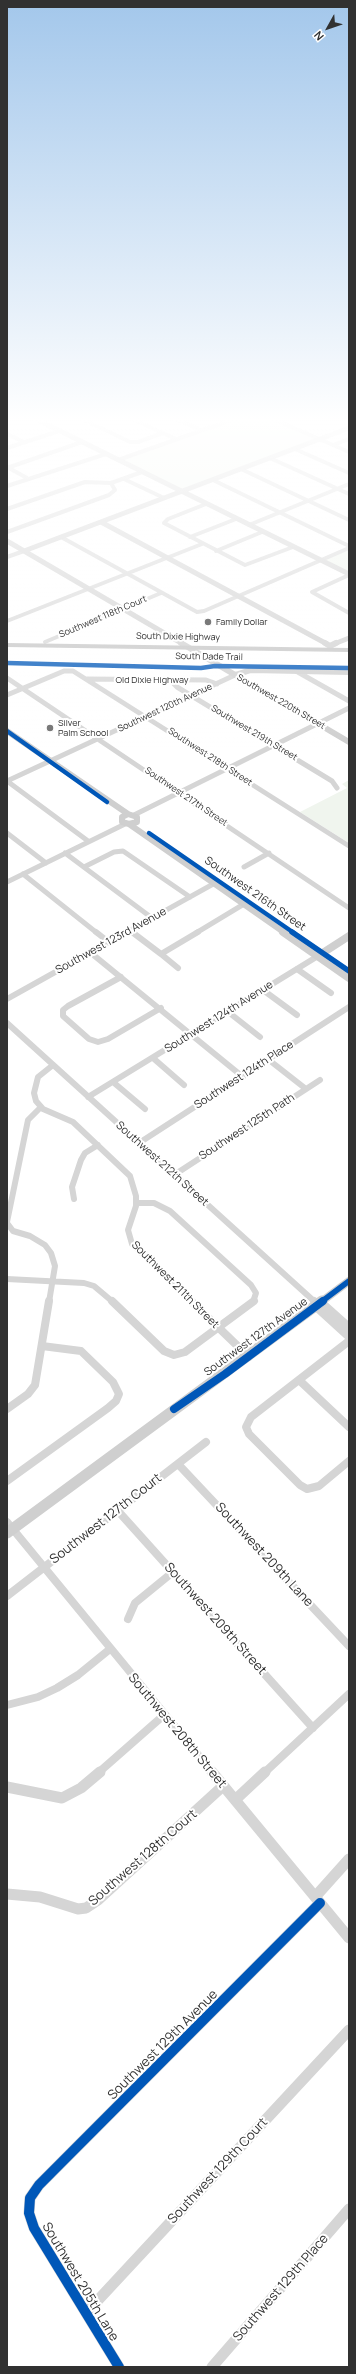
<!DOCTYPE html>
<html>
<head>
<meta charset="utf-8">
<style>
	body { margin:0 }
	#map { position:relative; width:356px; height:2374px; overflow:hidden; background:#fff; font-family:Manrope,sans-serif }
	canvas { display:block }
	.frame { position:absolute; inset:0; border:8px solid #313131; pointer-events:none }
	.north { position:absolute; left:308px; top:8px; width:40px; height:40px; -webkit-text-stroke:3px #fff; paint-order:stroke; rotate:230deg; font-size:11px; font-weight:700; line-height:16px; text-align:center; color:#313131 }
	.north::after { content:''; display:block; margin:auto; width:14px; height:18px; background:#313131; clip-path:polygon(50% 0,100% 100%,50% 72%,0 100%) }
</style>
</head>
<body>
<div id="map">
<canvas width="356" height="2374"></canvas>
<div class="frame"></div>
<div class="north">N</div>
</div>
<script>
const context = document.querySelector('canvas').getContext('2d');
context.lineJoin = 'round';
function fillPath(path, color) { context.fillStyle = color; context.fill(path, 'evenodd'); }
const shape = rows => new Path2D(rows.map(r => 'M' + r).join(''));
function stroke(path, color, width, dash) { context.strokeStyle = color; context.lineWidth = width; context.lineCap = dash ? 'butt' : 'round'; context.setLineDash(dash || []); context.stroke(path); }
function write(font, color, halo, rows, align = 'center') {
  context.font = font + ' Manrope,sans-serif'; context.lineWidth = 4; context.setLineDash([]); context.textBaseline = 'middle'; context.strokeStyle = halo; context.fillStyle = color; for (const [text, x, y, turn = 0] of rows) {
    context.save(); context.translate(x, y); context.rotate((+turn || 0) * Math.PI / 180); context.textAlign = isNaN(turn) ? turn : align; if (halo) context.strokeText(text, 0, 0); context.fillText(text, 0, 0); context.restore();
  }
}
fillPath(shape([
	[240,418,269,418,316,439,203,483,181,489,123,460],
	[349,550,349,573,326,560,326,559],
	[349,780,349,843,300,812,347,788,342,784]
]), '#f0f5ee');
stroke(shape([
	[80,418,130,442,138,442,163,433],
	[130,418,176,439],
	[173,418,201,430],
	[271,418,349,452],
	[7,434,24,442],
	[333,445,349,439],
	[7,448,59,431],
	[295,449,349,473],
	[270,458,349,494],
	[118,460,237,418],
	[7,467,27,478],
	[7,468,82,442],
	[241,469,349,520],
	[124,479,164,498],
	[213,480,349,546],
	[7,486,106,454],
	[206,504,168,519,164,523,245,565,293,547],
	[7,509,85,482,111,483,142,472],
	[249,525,349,484],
	[7,532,109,495,115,490,111,483],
	[61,537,197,612,204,611,349,548],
	[190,537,236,519],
	[216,551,262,532],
	[7,557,24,551],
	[349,575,312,592,349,613],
	[7,621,202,544],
	[45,642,161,593]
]), '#d5d5d5', 4);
stroke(shape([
	[296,671,349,701],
	[7,678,349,908],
	[87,679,206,680,217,684],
	[170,680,177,687,332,781,337,788],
	[7,695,64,671,73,671,349,846],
	[7,781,235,675],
	[7,781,88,841],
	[134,815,349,708],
	[7,833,46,863],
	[65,853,152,918],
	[84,867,114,852,123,851,190,897],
	[244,867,269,853],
	[23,874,97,933],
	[7,882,125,824],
	[131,931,134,933],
	[125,933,215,883],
	[196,933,244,904]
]), '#d5d5d5', 5);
stroke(shape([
	[96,932,110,943],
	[132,932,161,954,198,932],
	[91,953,243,1077],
	[161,954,178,968],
	[297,969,331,993],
	[121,977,68,1006,63,1010,63,1016,89,1039,98,1042,108,1039,161,1008],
	[263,990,297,1015],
	[7,999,127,932],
	[227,1011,260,1037],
	[7,1023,315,1302],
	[153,1058,184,1085],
	[269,1060,306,1089],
	[53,1065,38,1077,34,1093,36,1101,43,1109,73,1122,130,1176,136,1196,136,1206,128,1230,132,1244,192,1302],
	[113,1082,145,1109],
	[88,1097,318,956],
	[139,1143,349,1007],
	[174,1175,320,1080],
	[74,1199,72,1187,81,1160,85,1153,98,1145],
	[136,1203,154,1203,170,1211,251,1285,256,1293,253,1302],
	[7,1222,28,1120,41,1107],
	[7,1223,13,1231,30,1236,45,1245,51,1253,55,1266,49,1302],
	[7,1279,84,1283,94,1286,113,1302]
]), '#d5d5d5', 6);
stroke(shape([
	[112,1301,164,1351,174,1355,185,1352,254,1301],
	[191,1301,249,1357],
	[314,1301,318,1304],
	[321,1302,349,1327],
	[315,1306,349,1337],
	[349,1341,251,1417,246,1427,249,1434,300,1485,307,1489,319,1486,349,1461],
	[299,1380,349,1427],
	[7,1409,28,1394,35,1385,49,1301],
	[178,1464,349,1646],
	[7,1481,108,1408,116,1401,119,1394,113,1382,81,1351,42,1346],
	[118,1511,313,1728],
	[7,1522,213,1773],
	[7,1596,206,1442],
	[128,1619,135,1603,173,1572],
	[7,1705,38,1697,57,1688,78,1675,110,1649],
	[98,1773,164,1715],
	[264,1773,349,1694]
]), '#d5d5d5', 8);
stroke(shape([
	[212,1772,349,1938],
	[7,1787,62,1798,81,1788,100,1772],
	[235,1800,265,1772],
	[7,1894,40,1897,78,1909,86,1908,98,1900,223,1786],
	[315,1897,349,1859],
	[86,2313,349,2030],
	[119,2367,34,2228,29,2213,30,2198,39,2185,320,1903],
	[212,2367,349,2209]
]), '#d5d5d5', 11);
stroke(shape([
	[34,418,349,574],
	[101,522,327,644],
	[7,541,183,644],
	[24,551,349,428],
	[334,644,349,638]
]), '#cfcfcf', 5);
stroke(shape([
	[181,643,349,742],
	[325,643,330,646,336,643],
	[235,675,251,670,349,672],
	[7,731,128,814],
	[128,814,137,817,137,822,129,824,122,822,122,817,128,814],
	[129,824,285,933]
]), '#cfcfcf', 6);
stroke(shape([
	[283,932,349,978],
	[318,956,349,936],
	[321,1302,349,1281]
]), '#cfcfcf', 8);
stroke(shape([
	[7,1533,322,1301]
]), '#cfcfcf', 11);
fillPath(shape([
	[7,643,349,648,349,652,7,647,7,643]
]), '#c3c3c3');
stroke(shape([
	[7,663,201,668,215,666,349,668],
	[7,731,107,802],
	[149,833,294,933]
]), '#0057b8', 4.5);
stroke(shape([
	[292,932,349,971],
	[321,1302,349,1281]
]), '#0057b8', 5.5);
stroke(shape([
	[174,1409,225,1374,323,1301]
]), '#0057b8', 8);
stroke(shape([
	[119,2367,34,2228,29,2213,30,2198,39,2185,320,1903]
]), '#0057b8', 10);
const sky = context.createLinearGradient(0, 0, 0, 750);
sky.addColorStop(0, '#a3c7eb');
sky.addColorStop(0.56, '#fff');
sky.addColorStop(1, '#ffffff00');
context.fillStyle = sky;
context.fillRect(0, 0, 356, 750);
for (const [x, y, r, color] of [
	[208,622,4,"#797979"],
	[50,728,4,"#797979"]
]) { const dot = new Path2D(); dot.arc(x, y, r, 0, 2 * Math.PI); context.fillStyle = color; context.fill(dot); stroke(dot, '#fff', 1.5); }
write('9px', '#313131', '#fff', [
	["Southwest 118th Court",103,617,-23],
	["South Dixie Highway",178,637,1],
	["South Dade Trail",209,657,1],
	["Old Dixie Highway",152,680],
	["Southwest 220th Street",281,702,30],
	["Southwest 120th Avenue",165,708,-25],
	["Southwest 219th Street",254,733,31],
	["Southwest 218th Street",210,757,33],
	["Southwest 217th Street",186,797,34]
]);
write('9px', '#313131', '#fff', [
	["Family Dollar",216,622],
	["Silver",58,723],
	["Palm School",58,733]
], 'left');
write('11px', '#313131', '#fff', [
	["Southwest 216th Street",255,894,35],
	["Southwest 123rd Avenue",111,941,-29],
	["Southwest 124th Avenue",219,1017,-32],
	["Southwest 124th Place",244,1075,-33],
	["Southwest 125th Path",247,1127,-33],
	["Southwest 212th Street",162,1164,42],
	["Southwest 211th Street",175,1285,45],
	["Southwest 127th Avenue",256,1337,-36]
]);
write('13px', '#313131', '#fff', [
	["Southwest 127th Court",106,1519,-38],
	["Southwest 209th Lane",264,1555,47],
	["Southwest 209th Street",215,1619,48],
	["Southwest 208th Street",177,1731,50],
	["Southwest 128th Court",143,1858,-41],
	["Southwest 129th Avenue",163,2045,-45],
	["Southwest 129th Court",218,2171,-47],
	["Southwest 205th Lane",80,2282,59],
	["Southwest 129th Place",281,2288,-49]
]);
</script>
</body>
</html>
